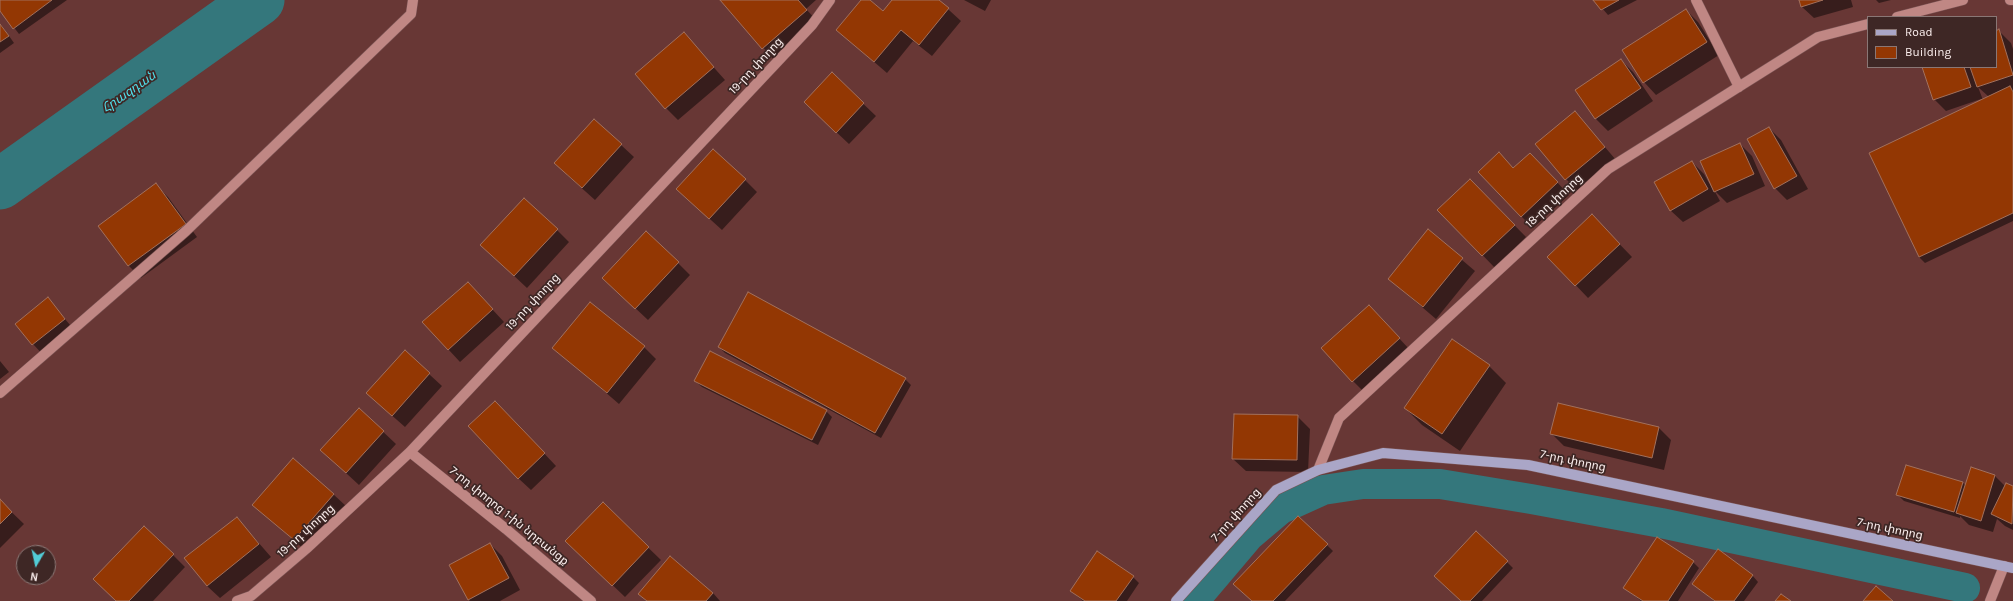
<!DOCTYPE html>
<html>
<head>
<meta charset="utf-8">
<style>
	body { margin:0 }
	#map { position:relative; width:2013px; height:601px; overflow:hidden; background:#683735; font-family:Karla,sans-serif }
	canvas { display:block }
	.legend { position:absolute; left:1867px; top:16px; width:130px; height:52px; box-sizing:border-box; background:#3e2725; border:1px solid #8a7775; margin:0; padding:5px 7px; list-style:none; font-size:12px; color:#fbeeed }
	.legend li { display:flex; align-items:center; gap:8px; height:20px }
	.legend b { width:20px; border:1px solid #8a7775 }
	.north { position:absolute; left:16px; top:545px; width:40px; height:40px; box-sizing:border-box; background:#3e2725; border:1px solid #8a7775; border-radius:50%; rotate:189deg; font-size:11px; font-weight:700; line-height:16px; text-align:center; color:#fbeeed }
	.north::after { content:''; display:block; margin:auto; width:14px; height:18px; background:#52ccd6; clip-path:polygon(50% 0,100% 100%,50% 72%,0 100%) }
</style>
</head>
<body>
<div id="map">
<canvas width="2013" height="601"></canvas>
<ul class="legend">
<li><b style="height:5px;background:#aaa6c7"></b>Road</li>
<li><b style="height:11px;background:#933703"></b>Building</li>
</ul>
<div class="north">N</div>
</div>
<script>
const context = document.querySelector('canvas').getContext('2d');
context.lineJoin = 'round';
function fillPath(path, color) { context.fillStyle = color; context.fill(path, 'evenodd'); }
const shape = rows => new Path2D(rows.map(r => 'M' + r).join(''));
function stroke(path, color, width, dash) { context.strokeStyle = color; context.lineWidth = width; context.lineCap = dash ? 'butt' : 'round'; context.setLineDash(dash || []); context.stroke(path); }
function write(font, color, halo, rows, align = 'center') {
  context.font = font + ' Karla,"Noto Sans Armenian",sans-serif'; context.lineWidth = 3.5; context.setLineDash([]); context.textBaseline = 'middle'; context.strokeStyle = halo; context.fillStyle = color; for (const [text, x, y, turn = 0] of rows) {
    context.save(); context.translate(x, y); context.rotate((+turn || 0) * Math.PI / 180); context.textAlign = isNaN(turn) ? turn : align; if (halo) context.strokeText(text, 0, 0); context.fillText(text, 0, 0); context.restore();
  }
}
fillPath(shape([
	[0,0,67,0,19,34,0,9],
	[721,0,816,0,806,9,819,23,775,61],
	[862,0,869,0,884,12,894,0,938,0,961,21,932,56,913,41,887,73,837,30],
	[964,0,991,0,985,11],
	[1595,0,1637,0,1608,15],
	[1800,0,1851,0,1853,7,1814,18,1801,6],
	[1876,0,1891,0,1879,3],
	[1686,10,1698,22,1719,55,1656,95,1644,82],
	[0,23,14,43,0,53],
	[1999,31,2011,43,2013,49,2013,221,1925,263,1919,257,1981,101,1981,99,1946,111,1934,99,1923,67,1996,67,1996,32],
	[1978,87,1989,97,1983,100],
	[684,34,725,80,678,120,666,108],
	[1621,60,1633,72,1653,101,1608,131,1596,119],
	[832,74,876,116,849,144,817,114],
	[1575,112,1616,160,1578,191,1566,179],
	[594,120,634,157,595,200,567,175],
	[1769,128,1781,140,1808,189,1787,200,1775,188],
	[1740,144,1752,156,1765,186,1727,203,1714,190,1720,201,1683,222,1670,210,1692,162,1704,174,1713,190],
	[1542,166,1569,195,1533,228,1521,216,1514,169],
	[745,180,757,192,722,230,690,201],
	[1470,180,1526,237,1495,268,1439,210],
	[156,185,168,197,197,237,141,278,129,266],
	[1604,228,1632,257,1588,298,1549,257],
	[557,230,569,242,527,288,494,257],
	[1428,231,1475,271,1436,319,1389,279],
	[678,263,690,275,648,320,616,290],
	[468,283,504,322,460,362,448,349],
	[48,299,76,332,45,357,33,344],
	[1381,319,1411,351,1365,393,1353,381],
	[644,347,656,359,619,404,554,348],
	[719,347,905,379,911,385,881,438,725,353],
	[405,352,442,386,405,427,380,405],
	[0,361,9,372,0,379],
	[1489,366,1506,383,1460,451,1422,425,1405,408],
	[695,381,826,411,832,417,818,445,702,387],
	[1559,404,1659,428,1671,440,1664,470,1564,446,1551,433],
	[359,409,396,444,359,485,321,450],
	[507,414,556,466,531,490,518,478],
	[1297,416,1310,429,1308,472,1246,471,1233,459],
	[1972,468,1995,476,2005,486,2006,484,2013,487,2013,530,2005,526,1997,519,1993,532,1969,525,1960,516,1960,518,1904,501,1898,495,1962,482,1966,486],
	[333,494,346,506,307,552,254,505],
	[0,501,24,524,0,548],
	[603,504,661,560,625,597,579,553],
	[237,518,271,557,220,598,207,586],
	[490,544,502,556,520,590,500,601,470,601,468,599],
	[1327,545,1333,551,1285,601,1253,601],
	[173,555,185,567,153,601,117,601],
	[1507,562,1513,568,1482,601,1462,601],
	[1693,562,1699,568,1678,601,1641,601,1625,588],
	[1752,575,1758,582,1744,601,1714,601,1694,584],
	[1133,577,1139,583,1127,601,1083,601,1071,591],
	[713,593,720,601,647,601,640,594]
]), '#0007');
stroke(shape([
	[1194,601,1249,536,1281,509,1323,490,1363,484,1440,484,1531,499,1661,523,1965,588]
]), '#34777c', 30);
stroke(shape([
	[0,184,259,0]
]), '#34777c', 51);
const building = shape([
	[0,0,52,0,13,29,0,11,0,0],
	[720,0,798,0,807,10,762,49,720,0],
	[861,0,870,0,883,11,892,0,939,0,949,8,919,45,901,30,874,62,836,30,861,0],
	[1593,0,1619,0,1601,10,1593,0],
	[1799,0,1823,0,1801,7,1799,0],
	[1686,9,1707,42,1643,83,1622,50,1686,9],
	[0,24,9,36,0,42,0,24],
	[1999,29,2013,75,1977,87,1970,67,1996,67,1996,31,1999,29],
	[684,32,714,67,665,109,635,74,684,32],
	[1621,59,1641,88,1595,119,1575,90,1621,59],
	[1922,67,1964,67,1971,87,1933,100,1922,67],
	[832,72,864,103,836,133,804,102,832,72],
	[2010,86,2013,92,2013,213,1919,257,1869,153,2010,86],
	[1575,111,1605,147,1565,180,1535,144,1575,111],
	[594,119,622,144,582,188,554,163,594,119],
	[1769,127,1797,176,1774,189,1747,139,1769,127],
	[1740,143,1754,174,1714,192,1700,161,1740,143],
	[713,149,746,179,709,219,676,189,713,149],
	[1499,152,1513,168,1530,153,1558,182,1521,217,1478,172,1499,152],
	[1692,161,1708,189,1670,211,1654,182,1692,161],
	[1470,179,1515,225,1482,256,1437,210,1470,179],
	[156,183,186,224,128,266,98,226,156,183],
	[524,198,558,229,514,276,480,245,524,198],
	[1592,214,1620,244,1575,286,1547,257,1592,214],
	[1428,229,1463,258,1423,307,1388,279,1428,229],
	[646,231,679,262,635,309,602,278,646,231],
	[468,282,493,309,448,350,422,322,468,282],
	[748,292,906,378,875,433,718,347,748,292],
	[48,297,65,319,32,345,15,324,48,297],
	[590,302,645,346,607,393,552,348,590,302],
	[1369,305,1400,338,1352,382,1321,348,1369,305],
	[1452,339,1490,365,1442,434,1404,408,1452,339],
	[405,350,430,373,392,416,366,393,405,350],
	[710,351,827,410,812,440,694,381,710,351],
	[495,401,545,453,518,479,468,426,495,401],
	[1558,403,1659,427,1652,458,1550,434,1558,403],
	[359,408,384,431,346,473,320,450,359,408],
	[1234,414,1298,415,1297,460,1232,459,1234,414],
	[293,458,334,494,294,540,252,505,293,458],
	[1906,465,1963,482,1954,512,1896,495,1906,465],
	[1971,467,1995,475,1981,521,1956,513,1971,467],
	[2006,483,2013,486,2012,524,1991,514,2006,483],
	[0,499,12,512,0,524,0,499],
	[603,502,649,547,612,586,565,541,603,502],
	[1298,516,1328,544,1273,601,1252,601,1233,584,1298,516],
	[237,517,259,544,207,586,184,558,237,517],
	[144,526,174,554,129,601,116,601,93,579,144,526],
	[1476,531,1508,561,1470,601,1461,601,1434,576,1476,531],
	[1657,537,1694,561,1668,601,1643,601,1623,588,1657,537],
	[490,543,509,578,468,600,449,565,490,543],
	[1718,549,1753,575,1734,601,1715,601,1692,584,1718,549],
	[1097,551,1134,576,1116,601,1085,601,1070,591,1097,551],
	[670,556,713,593,706,601,647,601,638,594,670,556],
	[1876,586,1893,601,1863,601,1876,586],
	[1781,594,1791,601,1775,601,1781,594]
]);
fillPath(building, '#933703');
stroke(building, '#a2705c', 1);
const minor = shape([
	[1696,0,1739,87],
	[2010,0,2013,0],
	[1897,17,1963,0],
	[0,393,186,231,411,14,413,0],
	[410,452,506,529,591,601],
	[1318,470,1339,418,1608,169,1818,37,1868,24],
	[237,601,251,596,306,549,410,452,812,25,830,0],
	[1990,601,2004,566]
]);
const major = shape([
	[1176,601,1276,490,1318,470,1383,453,1528,465,2013,568]
]);
stroke(minor, '#795353', 11);
stroke(major, '#795353', 11);
stroke(minor, '#c08784', 10);
stroke(major, '#aaa6c7', 10);
write('12px', '#fbeeed', '#3e2725', [
	["19-րդ փողոց",756,66,-47],
	["18-րդ փողոց",1554,201,-43],
	["19-րդ փողոց",533,302,-47],
	["7-րդ փողոց",1573,461,12],
	["7-րդ փողոց",1236,515,-48],
	["7-րդ փողոց 1-ին նրբանցք",509,516,39],
	["7-րդ փողոց",1890,529,12],
	["19-րդ փողոց",306,531,-42]
]);
write('italic 13px', '#50dee9', '#3e2725', [
	["Հրազդան",129,92,-35]
]);
</script>
</body>
</html>
